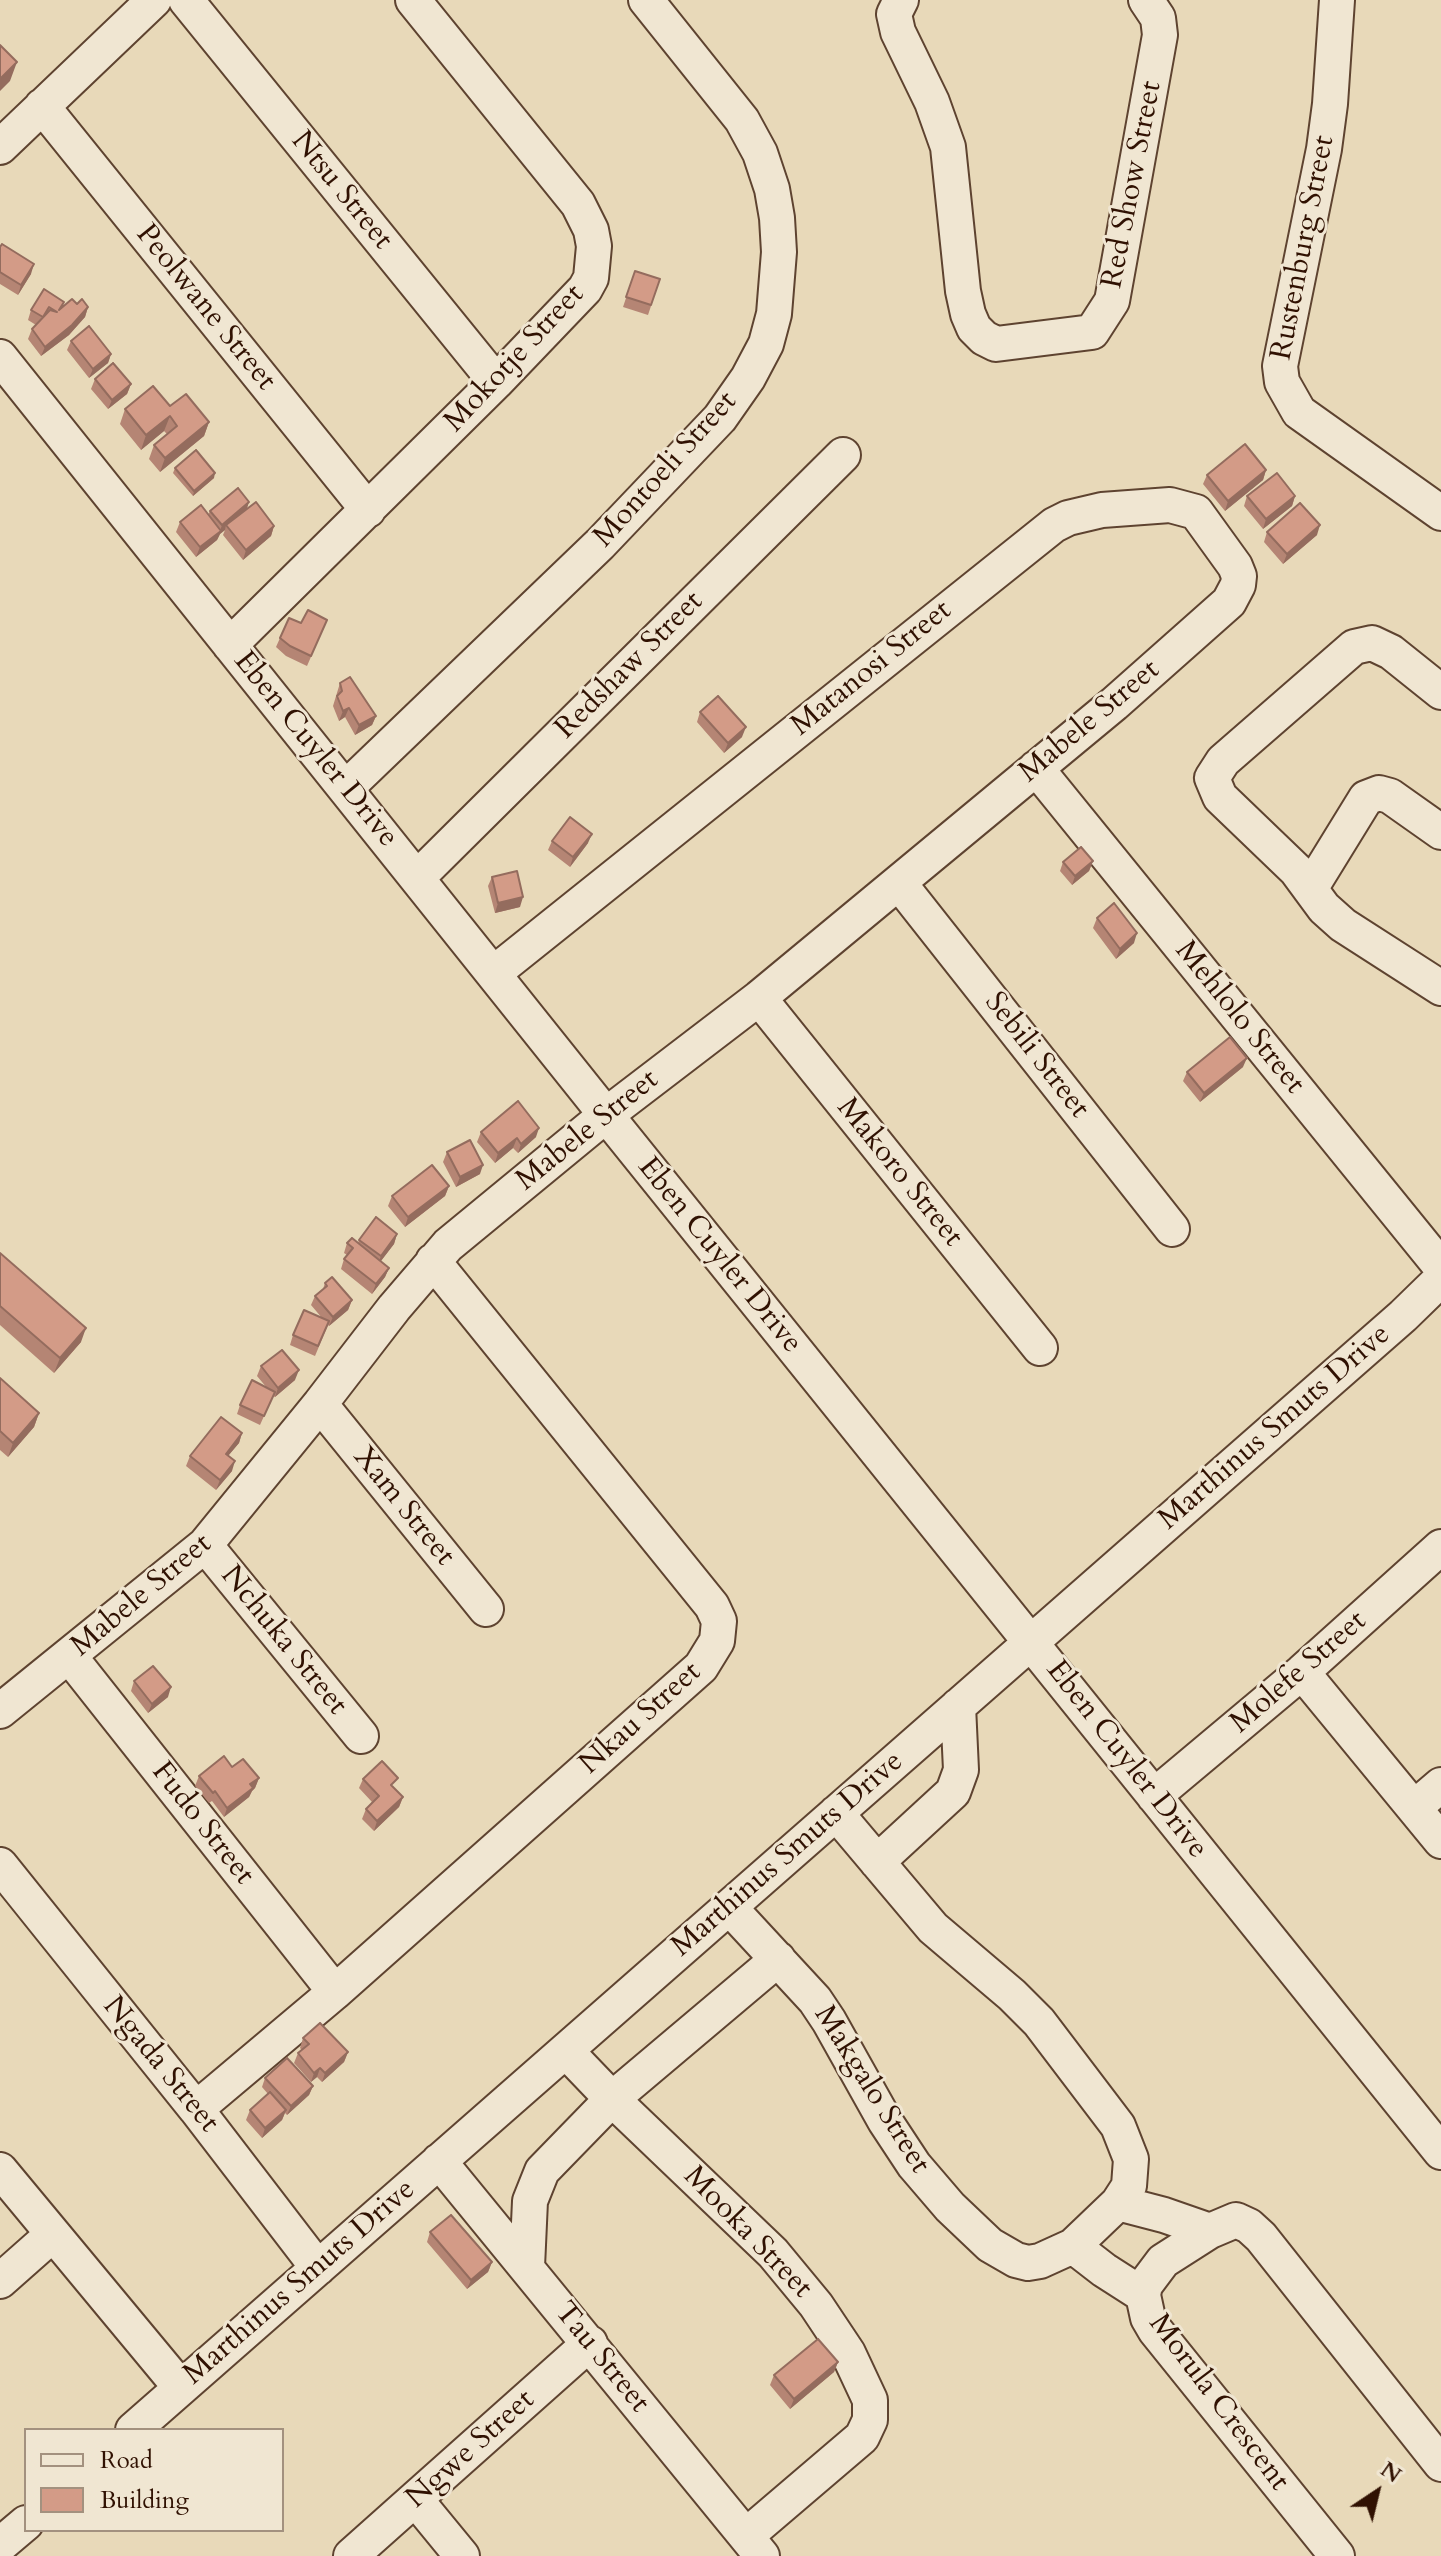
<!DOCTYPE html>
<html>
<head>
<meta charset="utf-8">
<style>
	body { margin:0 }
	#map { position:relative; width:1441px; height:2556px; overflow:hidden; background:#e8d9b9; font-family:Cardo,serif }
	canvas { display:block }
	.legend { position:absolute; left:24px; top:2428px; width:260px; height:104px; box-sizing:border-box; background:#f0e6d2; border:2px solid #a3917f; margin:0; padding:10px 14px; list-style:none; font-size:24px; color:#301102 }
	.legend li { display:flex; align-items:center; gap:16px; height:40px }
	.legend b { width:40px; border:2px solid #a3917f }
	.north { position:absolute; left:1337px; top:2452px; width:80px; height:80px; -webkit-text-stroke:6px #f0e6d2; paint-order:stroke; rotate:35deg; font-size:22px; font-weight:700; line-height:32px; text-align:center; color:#301102 }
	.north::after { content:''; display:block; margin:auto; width:28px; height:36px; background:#301102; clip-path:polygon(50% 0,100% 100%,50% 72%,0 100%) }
</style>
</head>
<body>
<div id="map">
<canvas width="1441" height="2556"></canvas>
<ul class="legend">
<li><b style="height:10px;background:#f0e6d2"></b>Road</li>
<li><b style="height:22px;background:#d39b87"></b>Building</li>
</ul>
<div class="north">N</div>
</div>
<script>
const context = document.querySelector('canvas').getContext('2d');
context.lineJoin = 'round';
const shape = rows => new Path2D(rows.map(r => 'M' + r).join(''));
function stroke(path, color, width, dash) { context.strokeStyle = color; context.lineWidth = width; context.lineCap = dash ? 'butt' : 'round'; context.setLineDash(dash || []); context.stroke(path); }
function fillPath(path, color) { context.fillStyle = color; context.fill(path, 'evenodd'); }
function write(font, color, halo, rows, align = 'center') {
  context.font = font + ' Cardo,serif'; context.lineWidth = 6; context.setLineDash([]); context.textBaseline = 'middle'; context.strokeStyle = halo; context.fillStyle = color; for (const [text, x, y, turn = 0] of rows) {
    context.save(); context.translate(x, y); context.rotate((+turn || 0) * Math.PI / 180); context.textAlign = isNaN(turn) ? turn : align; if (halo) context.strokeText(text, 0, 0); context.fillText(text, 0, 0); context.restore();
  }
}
const minor = shape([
	[186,0,496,382],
	[901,0,894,14,898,32,932,102,948,147,963,291,968,314,974,328,984,338,996,344,1092,332,1112,301,1160,35,1158,18,1146,0],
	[1337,0,1330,104,1324,149,1280,366,1282,382,1299,412,1441,513],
	[42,106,368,510],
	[0,147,154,0],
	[0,357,606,1115,1441,2152],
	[230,645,496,382,585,289,591,278,594,246,591,230,578,204,413,0],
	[1441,692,1391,652,1372,643,1354,647,1223,761,1212,778,1220,797,1296,870,1324,908,1343,925,1441,988],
	[1036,768,1441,1267],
	[346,788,600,544,720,418,748,378,766,344,774,314,779,252,777,218,772,189,760,153,742,120,646,0],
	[418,877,843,455],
	[899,883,1172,1229],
	[1310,889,1366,798,1379,793,1390,796,1441,832],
	[759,998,1040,1348],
	[320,1404,486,1609],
	[205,1545,361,1736],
	[70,1657,335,1992],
	[1302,1672,1441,1841],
	[0,1711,205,1545,320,1404,394,1308,448,1245,606,1115,759,998,1114,704,1229,602,1238,585,1239,576,1235,566,1196,512,1170,505,1102,510,1068,518,1054,525,494,973],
	[1154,1796,1302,1672,1441,1547],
	[1414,1808,1441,1785],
	[877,1862,953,1792,961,1770,958,1706],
	[0,1865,196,2109,318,2268],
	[729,1907,815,2000,829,2021,885,2121,914,2165,950,2207,990,2245,1016,2260,1028,2263,1040,2261,1073,2246,1118,2203,1129,2186,1131,2159,1118,2126,1039,2022,1012,1995,933,1928,836,1813],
	[566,2051,612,2099,773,2253,816,2305,848,2353,870,2400,870,2420,862,2437,746,2536],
	[196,2109,335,1992,701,1667,717,1641,719,1621,712,1606,433,1261],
	[439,2161,762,2556],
	[0,2170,181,2388],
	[1118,2203,1164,2215,1210,2231],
	[1073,2246,1104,2270,1143,2295],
	[527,2267,530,2201,542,2171,612,2099,778,1959],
	[0,2281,52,2235],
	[133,2430,1403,1316,1441,1279],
	[416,2500,462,2556],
	[0,2545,26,2523],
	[351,2556,590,2343],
	[1337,2556,1155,2330,1148,2318,1143,2295,1145,2285,1163,2261,1210,2231,1236,2220,1249,2226,1261,2237,1441,2464]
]);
stroke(minor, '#5e4330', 38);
stroke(minor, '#f0e6d2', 34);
fillPath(shape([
	[0,247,31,274,18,295,0,284],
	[635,271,660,279,648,315,623,307],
	[64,302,61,308,77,304,88,307,85,317,69,335,41,356,28,339,32,329,36,325,28,320,31,310],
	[71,341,111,354,108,363,89,378,67,350],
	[95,379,131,384,127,394,108,409,91,389],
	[170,406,209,422,204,436,160,472,149,459,154,445,167,434,164,431,141,450,120,424,125,409],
	[175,468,214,478,193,496,173,473],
	[1266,470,1263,480,1225,511,1203,484,1207,475],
	[1247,496,1295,496,1292,506,1263,529,1244,506],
	[247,509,274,526,271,536,243,560,223,535,225,530,220,534,217,540,196,557,176,532,180,522,208,515,210,511],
	[1267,532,1317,535,1283,564,1264,542],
	[327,620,307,666,286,656,276,647,280,638,301,623],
	[340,683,376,716,372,725,355,735,345,717,339,721,333,706],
	[700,712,742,737,724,753,697,722],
	[552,841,588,843,570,867,548,850],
	[1093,861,1089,871,1072,885,1060,871,1063,862],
	[492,877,520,907,495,913,488,886],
	[1097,918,1134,943,1116,959,1093,928],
	[1243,1067,1200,1102,1183,1081,1187,1072],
	[481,1132,536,1137,518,1153,513,1148,495,1163,477,1142],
	[447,1152,480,1174,456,1187,443,1162],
	[449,1186,445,1196,405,1227,388,1206,392,1196],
	[397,1234,394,1244,381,1261,389,1268,385,1277,372,1294,341,1269,344,1259,347,1255,344,1253,347,1243,358,1243,359,1240],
	[0,1253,81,1342,54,1373,0,1325],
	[325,1283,352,1300,348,1310,329,1326,328,1325,315,1356,290,1345,293,1335,322,1318,311,1305,315,1296,323,1289],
	[261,1366,295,1380,275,1397,273,1396,260,1425,237,1414,240,1405,267,1388,257,1376],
	[0,1378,39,1413,34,1427,8,1457,0,1450],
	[242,1433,239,1443,228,1456,232,1471,216,1490,186,1466,190,1456],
	[134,1681,168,1697,148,1713,131,1691],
	[232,1767,259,1778,255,1788,252,1791,249,1797,224,1817,212,1801,209,1803,195,1786,199,1776],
	[363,1779,394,1788,403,1797,399,1807,374,1831,362,1819,366,1809,372,1802,359,1788],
	[303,2038,348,2052,344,2062,322,2082,317,2077,311,2082,294,2063,298,2053,302,2050,300,2048],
	[265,2078,313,2086,309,2095,287,2115,285,2113,282,2120,262,2138,246,2120,250,2110,268,2094,262,2087],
	[430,2232,492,2262,488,2272,467,2289,427,2242],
	[838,2362,834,2372,790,2409,770,2385,774,2375]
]), '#b58574');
fillPath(shape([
	[17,62,10,81,0,91,0,79],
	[34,264,31,274,18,295,21,285],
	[88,307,85,317,69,335,41,356,45,347],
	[111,354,108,363,89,378,93,369],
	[131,384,127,394,108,409,112,400],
	[170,416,164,431,141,450,146,435],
	[209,422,204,436,160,472,165,458],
	[1266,470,1263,480,1225,511,1228,501],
	[215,473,214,478,193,496,194,491],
	[1295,496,1292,506,1263,529,1266,519],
	[249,502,246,512,226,525,225,530,220,534,217,540,196,557,200,547,220,531,222,525],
	[1320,525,1317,535,1283,564,1287,554],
	[274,526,271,536,243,560,246,550],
	[349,708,345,717,339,721,343,711],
	[376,716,372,725,355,735,359,725],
	[746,727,742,737,724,753,728,743],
	[592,834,588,843,570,867,573,857],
	[1093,861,1089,871,1072,885,1075,876],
	[523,897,520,907,495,913,498,903],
	[1137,933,1134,943,1116,959,1120,949],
	[1247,1058,1243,1067,1200,1102,1204,1093],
	[539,1128,536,1137,518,1153,521,1144],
	[517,1138,513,1148,495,1163,498,1153],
	[483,1165,480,1174,456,1187,460,1177],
	[449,1186,445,1196,405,1227,408,1217],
	[397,1234,394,1244,377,1266,381,1256],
	[389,1268,385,1277,372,1294,376,1284],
	[352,1300,348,1310,329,1326,333,1317],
	[86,1328,81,1342,54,1373,60,1358],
	[299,1370,295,1380,275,1397,278,1388],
	[39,1413,34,1427,8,1457,13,1443],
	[242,1433,239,1443,222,1463,226,1454],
	[235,1461,232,1471,216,1490,220,1480],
	[171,1687,168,1697,148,1713,152,1704],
	[259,1778,255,1788,252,1791,249,1797,224,1817,227,1808,250,1784],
	[403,1797,399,1807,374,1831,377,1821],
	[348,2052,344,2062,322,2082,325,2073],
	[320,2068,317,2077,311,2082,314,2073],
	[313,2086,309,2095,287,2115,291,2106],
	[286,2110,282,2120,262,2138,265,2128],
	[492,2262,488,2272,467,2289,471,2280],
	[838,2362,834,2372,790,2409,794,2399]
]), '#946c5e');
const building = shape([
	[0,45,17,62,0,79,0,45],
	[2,244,34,264,21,285,0,272,0,247,2,244],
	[635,271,660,279,651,305,626,297,635,271],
	[44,289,64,302,59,310,72,299,77,304,82,299,88,307,72,325,45,347,32,329,50,310,57,312,49,307,43,317,31,310,44,289],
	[89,326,111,354,93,369,71,341,89,326],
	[113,363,131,384,112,400,95,379,113,363],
	[153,386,170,406,186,394,209,422,165,458,154,445,177,426,170,416,146,435,125,409,153,386],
	[1245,444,1266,470,1228,501,1207,475,1245,444],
	[196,450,215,473,194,491,175,468,196,450],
	[1277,473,1295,496,1266,519,1247,496,1277,473],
	[238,488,249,502,222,525,210,511,238,488],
	[256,502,274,526,246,550,226,525,256,502],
	[1300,503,1320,525,1287,554,1267,532,1300,503],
	[201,505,221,531,200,547,180,522,201,505],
	[308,610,327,620,311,656,290,646,280,638,289,618,301,623,308,610],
	[350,677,376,716,359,725,349,708,343,711,337,696,342,691,340,683,350,677],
	[718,696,746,727,728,743,700,712,718,696],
	[570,817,592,834,573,857,552,841,570,817],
	[1081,847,1093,861,1075,876,1063,862,1081,847],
	[517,871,523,897,498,903,492,877,517,871],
	[1114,903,1137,933,1120,949,1097,918,1114,903],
	[1230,1037,1247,1058,1204,1093,1187,1072,1230,1037],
	[518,1101,539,1128,521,1144,517,1138,498,1153,481,1132,518,1101],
	[470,1140,483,1165,460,1177,447,1152,470,1140],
	[432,1165,449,1186,408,1217,392,1196,432,1165],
	[376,1217,397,1234,381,1256,359,1240,376,1217],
	[352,1238,389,1268,376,1284,344,1259,353,1248,347,1243,352,1238],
	[0,1253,86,1328,60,1358,0,1306,0,1253],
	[332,1277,352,1300,333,1317,315,1296,327,1286,325,1283,332,1277],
	[304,1310,329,1321,318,1346,293,1335,304,1310],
	[282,1350,299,1370,278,1388,261,1366,282,1350],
	[0,1378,39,1413,13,1443,0,1431,0,1378],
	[252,1380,275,1392,264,1416,240,1405,252,1380],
	[221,1417,242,1433,226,1454,235,1461,220,1480,190,1456,221,1417],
	[153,1666,171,1687,152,1704,134,1681,153,1666],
	[224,1756,232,1767,243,1759,259,1778,250,1784,253,1788,227,1808,215,1791,213,1793,199,1776,224,1756],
	[382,1761,398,1778,391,1785,403,1797,377,1821,366,1809,379,1796,363,1779,382,1761],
	[320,2023,348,2052,325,2073,320,2068,314,2073,298,2053,309,2044,303,2038,320,2023],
	[287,2058,313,2086,291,2106,265,2078,287,2058],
	[270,2092,286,2110,265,2128,250,2110,270,2092],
	[451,2215,492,2262,471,2280,430,2232,451,2215],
	[818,2339,838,2362,794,2399,774,2375,818,2339]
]);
fillPath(building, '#d39b87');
stroke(building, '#946c5e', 2);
write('30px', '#301102', '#f0e6d2', [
	["Red Show Street",1133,185,-79],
	["Ntsu Street",341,191,51],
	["Rustenburg Street",1304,248,-79],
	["Peolwane Street",205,308,51],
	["Mokotje Street",515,359,-47],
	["Montoeli Street",666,470,-48],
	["Redshaw Street",630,666,-45],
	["Matanosi Street",872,669,-39],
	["Mabele Street",1090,722,-40],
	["Eben Cuyler Drive",315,750,51],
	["Mehlolo Street",1239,1018,51],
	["Sebili Street",1036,1056,52],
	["Mabele Street",588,1131,-39],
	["Makoro Street",899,1173,51],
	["Eben Cuyler Drive",719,1256,51],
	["Marthinus Smuts Drive",1275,1428,-41],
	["Xam Street",403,1507,51],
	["Mabele Street",142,1596,-40],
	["Nchuka Street",283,1641,51],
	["Molefe Street",1299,1673,-41],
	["Nkau Street",641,1719,-42],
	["Eben Cuyler Drive",1126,1760,52],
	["Fudo Street",202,1824,52],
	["Marthinus Smuts Drive",788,1855,-41],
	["Ngada Street",160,2065,51],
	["Makgalo Street",871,2090,58],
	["Mooka Street",747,2233,46],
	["Marthinus Smuts Drive",300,2283,-41],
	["Tau Street",601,2358,51],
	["Morula Crescent",1218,2403,53],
	["Ngwe Street",471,2450,-42]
]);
</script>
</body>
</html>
